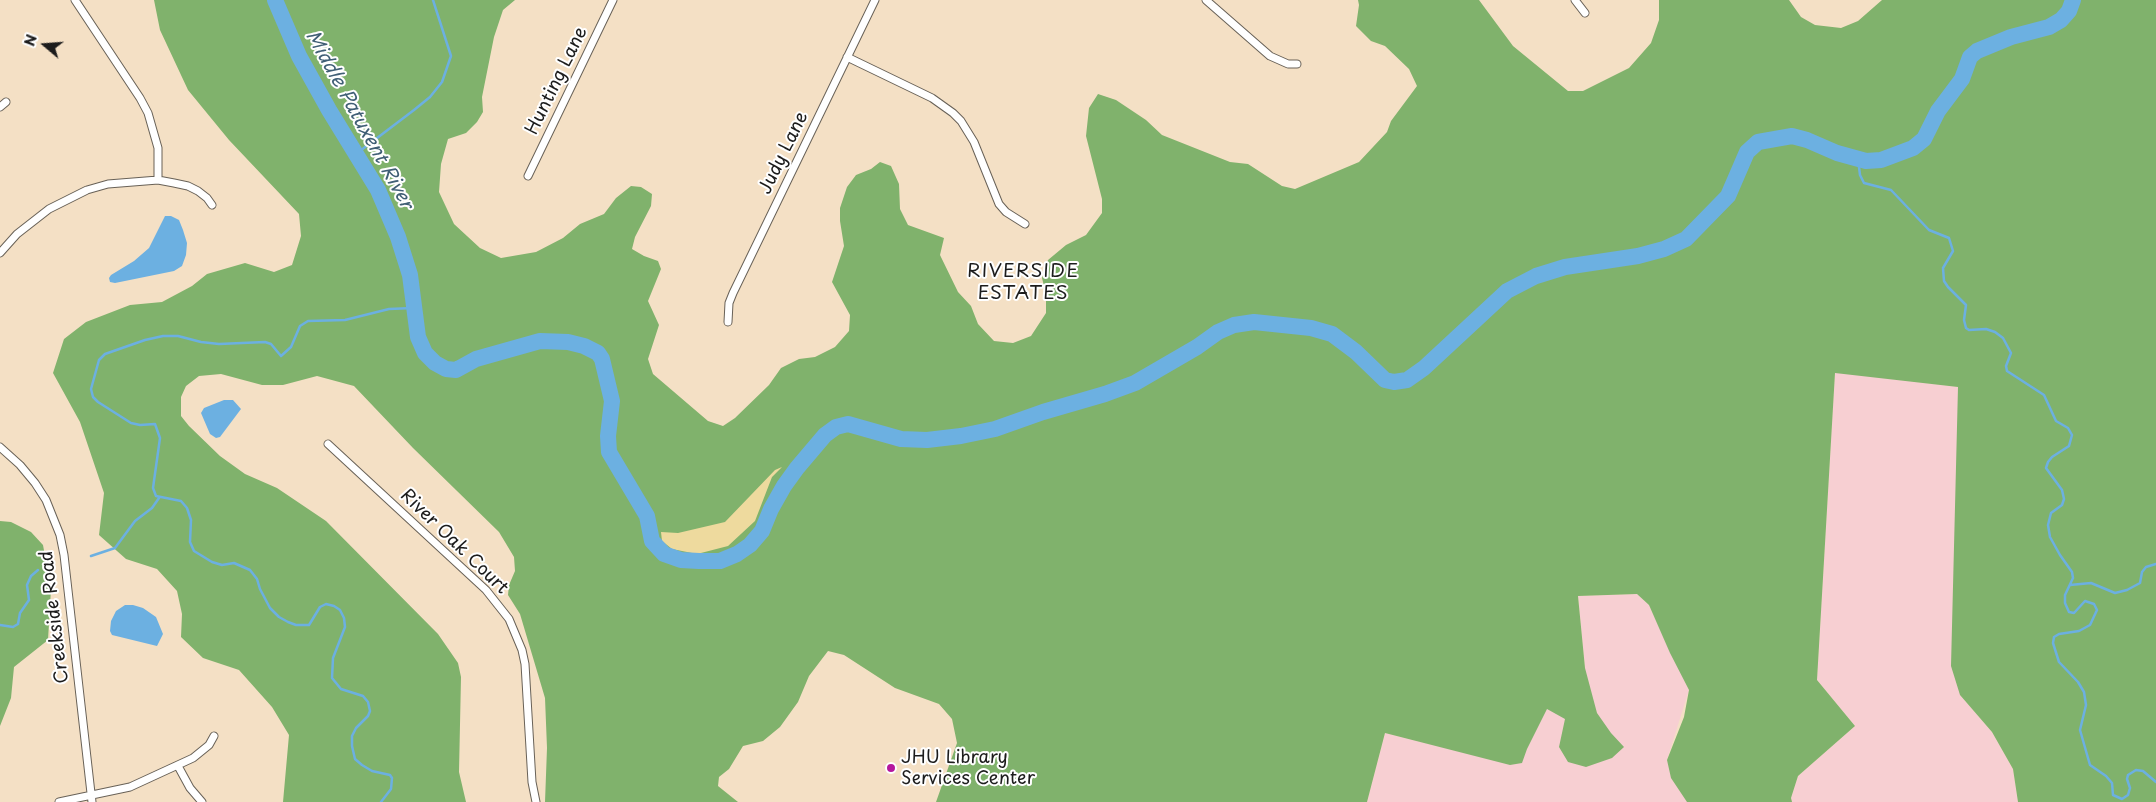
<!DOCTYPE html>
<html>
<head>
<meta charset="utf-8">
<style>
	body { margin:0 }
	#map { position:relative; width:2156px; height:802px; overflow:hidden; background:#f4e0c5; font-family:"Playpen Sans",sans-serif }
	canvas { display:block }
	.north { position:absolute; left:20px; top:20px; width:50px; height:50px; -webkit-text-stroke:4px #fff; paint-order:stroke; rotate:288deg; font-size:14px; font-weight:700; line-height:20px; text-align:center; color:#1c1c1c }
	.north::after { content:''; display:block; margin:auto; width:18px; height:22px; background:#1c1c1c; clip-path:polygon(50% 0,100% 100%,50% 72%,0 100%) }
</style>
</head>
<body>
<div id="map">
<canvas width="2156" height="802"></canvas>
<div class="north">N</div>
</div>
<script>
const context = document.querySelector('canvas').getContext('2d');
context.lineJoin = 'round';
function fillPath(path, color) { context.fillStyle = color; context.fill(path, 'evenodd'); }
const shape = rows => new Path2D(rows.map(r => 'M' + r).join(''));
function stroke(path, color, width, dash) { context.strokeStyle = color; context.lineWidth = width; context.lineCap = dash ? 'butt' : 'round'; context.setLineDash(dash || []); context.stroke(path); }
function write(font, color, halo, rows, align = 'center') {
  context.font = font + ' "Playpen Sans",sans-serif'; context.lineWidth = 4; context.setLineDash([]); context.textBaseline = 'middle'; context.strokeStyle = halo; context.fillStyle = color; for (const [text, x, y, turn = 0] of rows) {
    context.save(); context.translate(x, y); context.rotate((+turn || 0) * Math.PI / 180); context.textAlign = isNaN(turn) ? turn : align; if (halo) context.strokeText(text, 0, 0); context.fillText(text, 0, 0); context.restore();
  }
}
fillPath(shape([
	[1835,372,1958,387,1960,695,1992,732,2013,769,2018,802,1792,802,1791,798,1798,776,1855,726,1817,680],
	[1637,594,1649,605,1689,690,1667,760,1689,802,1367,802,1385,733,1430,744,1539,702,1585,668,1578,596]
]), '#f7cfd2');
fillPath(shape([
	[154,0,515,0,503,10,494,37,482,97,483,112,477,122,466,133,448,139,441,164,439,192,454,224,480,248,501,258,536,252,563,238,580,224,604,214,616,198,631,186,641,187,652,194,651,206,635,237,632,249,644,256,658,261,661,269,648,301,659,325,648,359,653,374,708,421,723,426,735,418,769,385,781,368,799,359,815,357,835,347,849,331,850,315,832,282,844,246,840,221,840,208,847,187,856,175,871,169,880,162,891,166,899,184,900,209,908,225,944,238,940,255,958,292,971,306,978,324,994,341,1013,343,1031,336,1046,313,1046,294,1042,278,1048,260,1066,245,1086,235,1102,213,1102,199,1086,136,1089,108,1098,94,1116,100,1146,120,1162,135,1230,162,1248,164,1282,186,1295,189,1359,162,1387,132,1391,121,1417,86,1409,69,1385,46,1371,41,1356,26,1359,5,1358,0,1479,0,1513,46,1568,91,1583,91,1629,68,1651,43,1659,20,1659,0,1789,0,1801,17,1815,25,1841,28,1858,21,1882,0,2156,0,2156,802,2018,802,2013,769,1992,732,1960,695,1951,666,1958,387,1835,373,1817,680,1855,726,1798,776,1791,798,1792,802,1687,802,1671,778,1667,760,1684,717,1689,690,1670,653,1649,605,1637,594,1578,596,1585,668,1597,713,1611,733,1624,747,1612,758,1586,767,1568,762,1559,747,1565,719,1547,709,1527,749,1522,763,1510,765,1385,733,1367,802,936,802,957,743,952,719,939,704,895,688,844,655,828,651,809,676,798,702,780,727,763,741,743,746,729,769,719,777,718,786,738,802,545,802,547,748,545,698,520,614,508,595,509,585,515,571,514,557,499,532,413,448,354,386,317,376,283,385,262,385,221,374,199,376,186,386,181,397,181,416,189,426,220,456,245,474,277,488,326,521,438,634,458,663,461,677,459,772,466,802,283,802,289,735,272,707,239,670,203,658,181,637,182,614,177,591,157,569,126,559,99,535,104,493,80,422,53,373,64,339,86,322,130,305,162,302,192,286,207,274,245,263,274,272,292,265,301,236,299,214,229,140,188,90,160,30],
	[0,521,11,522,31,532,43,545,51,589,48,640,14,667,11,698,0,726]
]), '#80b26c');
fillPath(shape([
	[782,467,772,477,755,521,728,546,697,554,672,549,662,541,661,532,678,533,725,522,775,470]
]), '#eeda9e');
fillPath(shape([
	[165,216,171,216,179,220,183,230,187,243,186,255,182,266,174,271,115,283,110,282,109,278,111,275,134,261,149,248],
	[224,400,233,400,241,409,220,437,216,438,210,434,201,413,204,408],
	[125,605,133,605,143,608,156,617,163,634,157,646,112,635,110,631,111,621,116,611]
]), '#6cb0e1');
stroke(shape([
	[356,154,414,110,430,97,442,82,451,56,433,0],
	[1858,159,1860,175,1864,183,1891,190,1929,230,1949,238,1953,251,1943,268,1944,281,1948,287,1966,305,1964,320,1966,328,1969,330,1986,329,1995,332,2003,338,2011,353,2006,366,2007,371,2044,395,2056,421,2068,428,2072,435,2069,446,2052,457,2048,462,2046,468,2062,490,2064,499,2062,505,2051,513,2048,525,2050,537,2060,555,2072,572,2073,578,2065,595,2065,603,2069,612,2074,613,2085,601,2094,604,2097,610,2090,625,2079,631,2059,634,2054,637,2053,643,2059,662,2078,682,2084,692,2086,705,2080,730,2090,765,2106,776,2112,783,2113,795,2122,799,2128,795,2130,788,2127,779,2128,775,2136,770,2143,771,2156,782],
	[91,556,115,548,135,521,152,508,159,498],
	[2070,585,2091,583,2115,593,2127,590,2140,583,2142,572,2146,567,2156,564],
	[0,625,13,627,18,624,20,613,29,600,27,585,31,576,38,570],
	[381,802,391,789,392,778,390,775,372,771,362,765,355,759,352,746,352,736,356,728,368,716,370,711,368,702,363,696,341,689,332,678,333,658,345,627,344,618,340,610,334,606,326,604,320,607,309,625,296,625,288,622,279,617,270,608,260,589,257,579,250,570,234,563,222,565,212,562,194,551,190,542,191,520,187,508,181,501,156,496,153,488,160,438,155,424,140,425,131,423,98,402,93,397,91,389,99,360,105,354,145,340,163,336,178,336,201,342,219,344,265,342,271,344,281,356,291,347,300,326,308,321,345,320,389,309,413,308]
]), '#6cb0e1', 2.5);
stroke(shape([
	[275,0,299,56,329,110,378,190,398,237,410,275,418,337,425,353,435,363,446,369,456,370,476,359,540,341,568,342,584,346,598,353,602,359,612,401,608,436,609,452,647,516,652,541,664,554,681,560,699,561,720,561,737,554,750,545,762,531,771,509,784,486,797,468,825,435,836,427,848,424,901,439,927,440,961,436,995,429,1043,412,1105,394,1135,383,1197,347,1218,332,1234,325,1254,322,1311,328,1332,334,1356,352,1385,380,1394,382,1407,380,1424,368,1507,291,1536,276,1565,267,1638,256,1664,249,1686,239,1728,196,1747,152,1758,142,1792,136,1807,140,1837,153,1866,161,1881,160,1913,148,1924,139,1938,111,1962,79,1970,57,1977,51,2011,37,2049,27,2061,20,2069,11,2073,0]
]), '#6cb0e1', 16);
const street = shape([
	[75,0,140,98,148,113,158,148,158,180],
	[1206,0,1270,56,1288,64,1297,64],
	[1575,0,1585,13],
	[847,57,932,98,953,113,961,121,974,142,999,204,1006,212,1025,224],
	[0,107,6,102],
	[528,176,613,0],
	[0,253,17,234,49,209,87,190,108,184,158,180,174,183,188,186,198,191,207,198,212,205],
	[728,322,729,303,733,293,875,0],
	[328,444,486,590,509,619,522,650,525,664,532,782,536,802],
	[0,447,20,465,35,483,46,500,60,535,64,555,92,802],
	[178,766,190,788,202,802],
	[59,802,130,787,193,758,209,745,214,736]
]);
stroke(street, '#686157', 9);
stroke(street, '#fff', 7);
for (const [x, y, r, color] of [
	[891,768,5,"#b5179e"]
]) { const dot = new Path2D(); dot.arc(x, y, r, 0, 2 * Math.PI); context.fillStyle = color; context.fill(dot); stroke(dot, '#fff', 2); }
write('18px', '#1c1c1c', '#fff', [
	["Hunting Lane",557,81,-64],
	["Judy Lane",784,153,-64],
	["River Oak Court",454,542,44],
	["Creekside Road",55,617,-97]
]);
write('18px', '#1c1c1c', '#fff', [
	["JHU Library",901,758],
	["Services Center",901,779]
], 'left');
write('italic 19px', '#405f75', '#fff', [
	["Middle Patuxent River",359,120,61]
]);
context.letterSpacing = '1px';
write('19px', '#1c1c1c', '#fff', [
	["RIVERSIDE",1023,272],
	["ESTATES",1023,294]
]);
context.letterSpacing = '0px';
</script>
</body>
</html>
